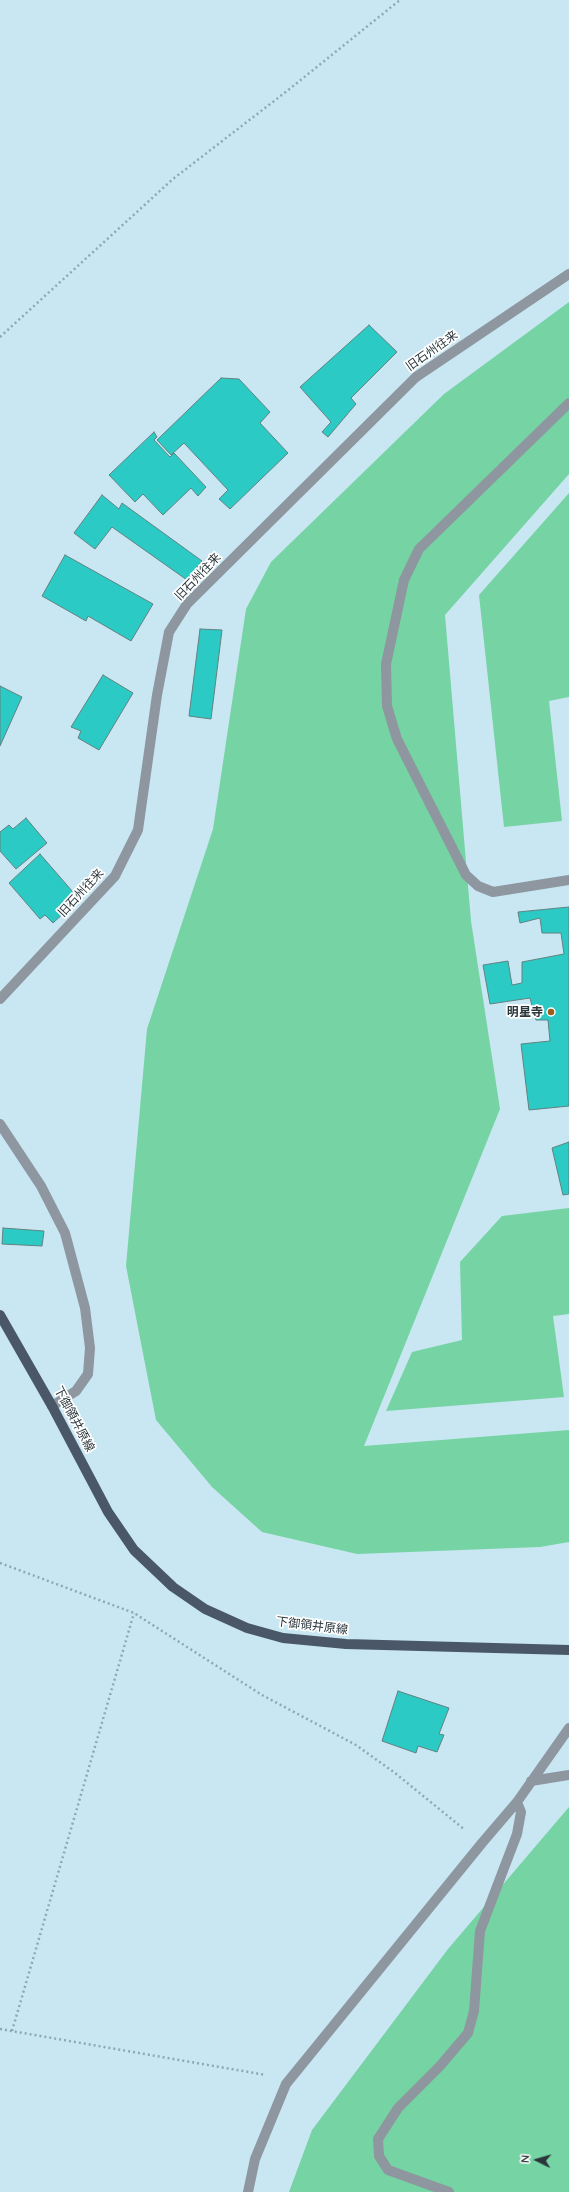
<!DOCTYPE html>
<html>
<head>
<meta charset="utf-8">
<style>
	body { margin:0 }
	#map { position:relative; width:569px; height:2192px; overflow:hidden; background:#c8e7f3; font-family:Quicksand,sans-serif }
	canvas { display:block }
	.north { position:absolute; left:517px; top:2140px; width:40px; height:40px; -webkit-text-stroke:3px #fff; paint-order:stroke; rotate:275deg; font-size:11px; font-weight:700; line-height:16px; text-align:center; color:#2a363b }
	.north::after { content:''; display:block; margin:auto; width:14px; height:18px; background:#2a363b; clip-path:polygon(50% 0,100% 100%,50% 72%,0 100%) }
</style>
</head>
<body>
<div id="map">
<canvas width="569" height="2192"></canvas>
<div class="north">N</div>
</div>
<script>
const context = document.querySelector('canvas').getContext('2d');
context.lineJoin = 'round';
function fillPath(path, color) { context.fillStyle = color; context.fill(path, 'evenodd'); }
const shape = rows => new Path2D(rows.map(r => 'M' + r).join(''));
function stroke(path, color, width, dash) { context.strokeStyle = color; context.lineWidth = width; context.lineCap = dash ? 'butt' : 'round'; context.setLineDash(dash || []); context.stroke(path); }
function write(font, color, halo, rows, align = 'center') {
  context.font = font + ' Quicksand,"Noto Sans JP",sans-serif'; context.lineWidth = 3.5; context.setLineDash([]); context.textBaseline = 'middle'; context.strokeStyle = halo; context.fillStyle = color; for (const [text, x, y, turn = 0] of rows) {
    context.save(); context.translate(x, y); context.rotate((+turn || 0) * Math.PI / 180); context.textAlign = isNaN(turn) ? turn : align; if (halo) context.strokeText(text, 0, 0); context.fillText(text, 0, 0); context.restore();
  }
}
fillPath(shape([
	[569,302,569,474,445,615,471,921,500,1109,364,1446,569,1430,569,1542,540,1547,357,1554,262,1532,212,1487,156,1420,126,1266,147,1029,213,829,246,609,271,562,444,394],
	[569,493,569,697,549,701,562,821,504,827,479,595],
	[569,1208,569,1314,553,1316,564,1397,386,1411,412,1352,462,1340,460,1262,502,1216],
	[569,1807,569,2192,289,2192,312,2130,448,1949]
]), '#76d3a3');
const building = shape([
	[369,325,397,352,351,398,356,404,328,437,322,432,331,422,300,387,369,325],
	[221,378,239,379,270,412,260,423,288,453,230,509,219,499,228,490,184,443,171,455,157,440,221,378],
	[154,432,157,437,154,440,170,457,174,453,206,487,198,496,191,488,163,515,143,494,135,502,109,475,154,432],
	[102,495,119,509,122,503,202,561,187,580,112,527,95,549,74,533,102,495],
	[65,555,153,604,131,641,88,616,86,621,42,596,65,555],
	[200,629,222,630,211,719,189,716,200,629],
	[103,675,133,693,99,750,78,738,81,731,71,727,103,675],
	[0,686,22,697,0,746,0,686],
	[26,818,47,843,16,869,0,851,0,832,9,825,13,829,26,818],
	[40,854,79,899,53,923,45,915,40,919,9,883,40,854],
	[569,907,569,1106,529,1110,521,1044,550,1041,548,1020,536,1020,530,998,490,1004,483,965,508,961,512,985,522,983,522,962,564,954,561,933,542,933,540,918,520,923,518,912,569,907],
	[569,1142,569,1194,563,1195,552,1148,569,1142],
	[3,1228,44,1231,42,1246,2,1244,3,1228],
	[398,1691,449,1708,439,1734,444,1735,437,1752,418,1746,416,1753,382,1741,398,1691]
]);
fillPath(building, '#2bcac5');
stroke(building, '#628280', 1);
stroke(shape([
	[0,337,173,179,287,91,400,0],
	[0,1563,134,1613,262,1695,356,1745,395,1773,465,1830],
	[0,2029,266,2075],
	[12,2031,134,1613]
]), '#8fa7b0', 2.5, [2, 3]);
stroke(shape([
	[569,403,419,549,404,580,386,664,387,706,397,739,466,875,478,886,493,892,569,880],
	[0,999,115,876,138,830,157,695,169,632,187,604,416,377,569,274],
	[0,1124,41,1186,65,1233,85,1308,90,1348,88,1374,76,1391,52,1406],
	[531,1781,569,1775],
	[248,2192,255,2159,286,2084,482,1843,517,1802,569,1728],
	[449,2192,388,2170,379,2156,378,2139,398,2108,440,2066,468,2033,474,2011,480,1931,517,1834,521,1812,517,1802]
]), '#8e969f', 10);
stroke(shape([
	[0,1315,52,1406,108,1512,134,1550,173,1587,205,1609,247,1628,283,1638,346,1644,569,1650]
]), '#4a5767', 10);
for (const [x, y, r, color] of [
	[551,1012,4,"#975f1a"]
]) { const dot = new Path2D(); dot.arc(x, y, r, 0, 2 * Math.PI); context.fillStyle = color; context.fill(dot); stroke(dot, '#fff', 1.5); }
write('12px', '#2a363b', '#fff', [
	["旧石州往来",432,351,-35],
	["旧石州往来",198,577,-46],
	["旧石州往来",81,893,-47],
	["下御領井原線",74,1419,62],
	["下御領井原線",312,1626,7]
]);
write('bold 12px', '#2a363b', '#fff', [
	["明星寺",543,1012]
], 'right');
</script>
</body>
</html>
